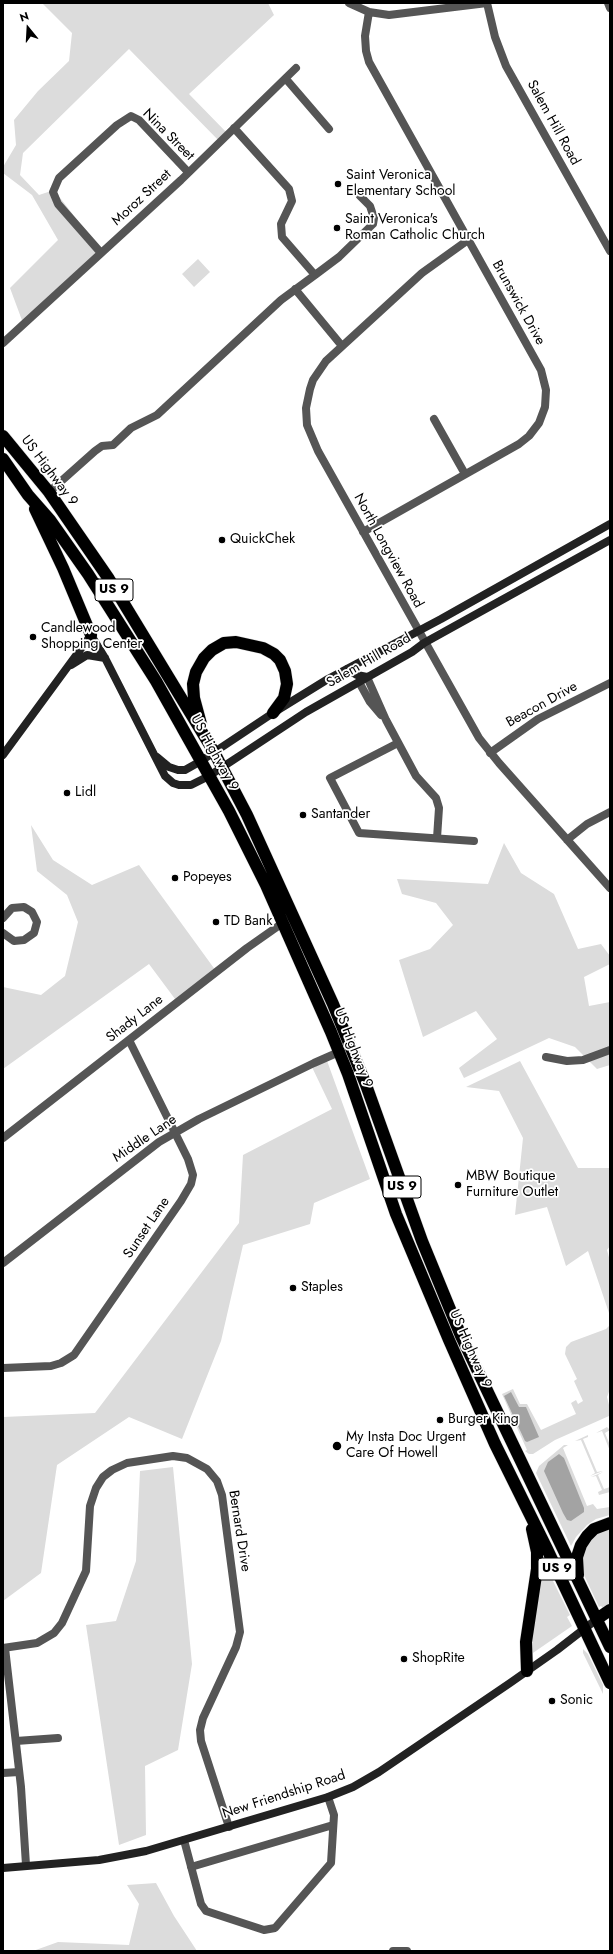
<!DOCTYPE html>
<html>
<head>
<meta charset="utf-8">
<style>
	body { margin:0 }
	#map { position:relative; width:613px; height:1954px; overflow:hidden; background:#fff; font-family:Jost,sans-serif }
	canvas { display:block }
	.frame { position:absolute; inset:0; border:4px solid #000; pointer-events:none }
	.north { position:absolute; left:8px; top:8px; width:40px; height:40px; -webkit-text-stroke:3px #fff; paint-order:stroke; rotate:342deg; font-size:11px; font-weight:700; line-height:16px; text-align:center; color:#000 }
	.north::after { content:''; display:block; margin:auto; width:14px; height:18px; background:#000; clip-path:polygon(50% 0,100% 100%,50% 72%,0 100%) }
</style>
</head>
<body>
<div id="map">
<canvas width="613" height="1954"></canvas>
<div class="frame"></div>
<div class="north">N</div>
</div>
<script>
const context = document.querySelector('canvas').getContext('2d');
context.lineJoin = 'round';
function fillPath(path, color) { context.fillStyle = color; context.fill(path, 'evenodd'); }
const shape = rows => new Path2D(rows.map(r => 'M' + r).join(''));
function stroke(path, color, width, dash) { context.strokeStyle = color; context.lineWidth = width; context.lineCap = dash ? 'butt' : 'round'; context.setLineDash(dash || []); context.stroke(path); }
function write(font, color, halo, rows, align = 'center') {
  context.font = font + ' Jost,sans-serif'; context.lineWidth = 3.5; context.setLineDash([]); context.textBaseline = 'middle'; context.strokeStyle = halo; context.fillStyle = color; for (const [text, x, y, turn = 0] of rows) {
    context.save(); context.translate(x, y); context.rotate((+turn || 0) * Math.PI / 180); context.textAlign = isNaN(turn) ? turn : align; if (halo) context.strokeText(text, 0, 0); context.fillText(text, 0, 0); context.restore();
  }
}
fillPath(shape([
	[42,3,268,3,274,15,189,94,228,134,221,143,129,49,23,153,20,175,39,195,54,190,102,252,23,323,10,288,58,240,32,195,3,173,3,167,16,145,14,120,38,91,69,61,72,33],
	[198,259,210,272,194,287,182,274],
	[31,825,53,860,92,885,139,865,216,971,178,1003,149,964,3,1069,3,987,41,995,65,976,78,922,67,895,37,871],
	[504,843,521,873,554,894,578,949,601,944,610,956,610,964,584,977,589,1006,610,1002,610,1065,597,1069,575,1047,549,1038,464,1078,459,1068,497,1039,476,1011,423,1037,399,960,430,949,453,925,436,903,402,894,397,879,488,884],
	[326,1058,370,1179,314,1203,310,1224,243,1245,221,1341,182,1439,129,1417,57,1465,41,1573,3,1601,3,1417,95,1413,239,1223,243,1155,332,1109,311,1065],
	[520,1061,578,1168,610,1168,610,1246,607,1250,610,1261,610,1316,588,1251,566,1266,547,1207,515,1215,523,1138,499,1091,466,1087],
	[610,1325,610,1389,607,1397,610,1409,609,1416,555,1440,533,1454,529,1454,525,1451,527,1450,502,1394,513,1389,520,1404,527,1404,541,1430,576,1414,571,1403,576,1400,578,1404,583,1401,574,1381,577,1379,565,1354,566,1347,571,1342,606,1329],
	[607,1427,610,1430,605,1433,610,1445,610,1451,602,1431,596,1433],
	[588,1435,588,1437,583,1439,597,1472,603,1471,590,1476,595,1473,581,1440,575,1441],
	[564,1445,568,1445,563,1448,587,1506,593,1504,597,1509,610,1507,610,1515,596,1519,587,1525,576,1537,571,1546,536,1473,539,1466],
	[173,1467,192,1664,178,1750,145,1766,146,1835,119,1845,86,1625,116,1621,136,1561,140,1471],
	[603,1472,598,1475,604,1489,610,1487,610,1492,599,1495,598,1492,602,1490,596,1476,591,1477],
	[610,1526,610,1603,603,1608,601,1606,599,1607,584,1575,582,1559,585,1544,599,1530],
	[543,1565,545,1565,570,1615,567,1617,572,1626,530,1655],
	[583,1649,588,1654,603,1685,603,1694,583,1653],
	[156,1883,174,1916,197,1951,33,1951,58,1942,129,1945,139,1904,127,1885]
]), '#dcdcdc');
fillPath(shape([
	[511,1392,519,1407,526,1407,539,1437,527,1442,525,1441,504,1396],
	[559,1454,564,1458,584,1508,584,1512,571,1521,567,1520,563,1513,544,1471,548,1462]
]), '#a3a3a3');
const highway = shape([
	[3,436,49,492,109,579,214,752,247,815,333,1004,366,1085,422,1241,461,1336,610,1647],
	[3,459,28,495,50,520,88,574,156,681,229,811,266,885,331,1032,348,1074,396,1214,449,1340,495,1444,547,1549,610,1683],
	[35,509,63,568,91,635],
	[201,724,194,698,193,684,196,672,204,658,212,650,224,643,236,642,263,648,274,654,280,660,285,671,287,684,284,698,273,713],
	[578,1575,577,1557,581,1545,587,1536,594,1529,610,1523],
	[597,1619,610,1610],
	[527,1671,526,1642,537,1569,537,1552,532,1529]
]);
stroke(highway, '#dbdbdb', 13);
stroke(shape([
	[349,3,369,12,389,15,487,3],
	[487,3,495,37,506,66,610,251],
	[608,3,610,8],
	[286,79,329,129],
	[234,128,289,189,292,201,281,224,282,237,315,275,339,257,373,224,374,218,370,206,360,196],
	[468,240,422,273,326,361,313,380,310,389,306,408,307,425,318,451,479,738,499,763,610,888],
	[101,253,58,204,53,192,59,178,117,125,131,116,139,120,188,172],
	[295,289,342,346],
	[3,343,181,180,296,68],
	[434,419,465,474],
	[49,492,95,451,102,446,113,445,131,428,157,415,281,300,315,275],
	[363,532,519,444,529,436,539,423,545,407,546,390,541,370,369,62,366,51,365,36,369,12],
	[367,677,386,720,416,776,436,798,439,808,437,838],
	[359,682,370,702,381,715],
	[398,743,330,778,359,833,474,841],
	[490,753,538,719,610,683],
	[567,840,587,824,610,812],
	[3,918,12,908,24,907,32,912,37,922,34,933,24,940,14,941,3,933],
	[546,1057,567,1061,583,1060,610,1050],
	[3,1138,247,948,284,922],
	[3,1263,159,1142,199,1119,314,1063,339,1052],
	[3,1368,51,1366,61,1363,74,1355,181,1201,191,1184,193,1175,188,1159,129,1040],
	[3,1648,37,1643,54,1633,62,1623,86,1571,90,1506,96,1488,103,1477,112,1470,127,1463,173,1456,187,1458,207,1469,217,1481,222,1495,240,1632,236,1647,203,1718,200,1730,201,1741,229,1827],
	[5,1648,21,1787,26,1865],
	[16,1741,58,1738],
	[3,1773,19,1772],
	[184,1840,201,1904,206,1911,264,1930,275,1928,331,1863,334,1815,328,1797],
	[191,1867,333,1825],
	[393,1951,407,1951]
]), '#555', 8);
stroke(shape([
	[71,665,87,655,105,658],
	[347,669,357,675,367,677],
	[3,755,91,635,105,658,165,776,173,783,179,785,191,785,209,776,306,712,412,652,424,643,610,540],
	[157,757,169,767,178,770,185,770,201,761,273,713,328,679,441,619,610,524],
	[3,1868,99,1860,146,1851,328,1797,353,1787,379,1772,510,1683,557,1650,597,1619]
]), '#222', 8);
stroke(highway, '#000', 12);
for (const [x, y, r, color] of [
	[338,184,4,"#000"],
	[337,228,4,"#000"],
	[222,540,4,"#000"],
	[33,637,4,"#000"],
	[67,793,4,"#000"],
	[303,815,4,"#000"],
	[175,878,4,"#000"],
	[216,922,4,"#000"],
	[458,1185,4,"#000"],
	[293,1288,4,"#000"],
	[440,1420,4,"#000"],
	[337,1446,5,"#000"],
	[404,1659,4,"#000"],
	[552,1701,4,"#000"]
]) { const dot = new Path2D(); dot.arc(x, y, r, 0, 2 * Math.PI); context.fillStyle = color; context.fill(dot); stroke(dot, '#fff', 1.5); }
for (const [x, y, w] of [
	[114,590,38],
	[402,1187,38],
	[557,1569,38]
]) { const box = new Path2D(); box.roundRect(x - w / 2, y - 11, w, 22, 3); context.fillStyle = '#fff'; context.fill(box); stroke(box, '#000', 1); }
write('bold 13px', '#000', null, [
	["US 9",114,590],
	["US 9",402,1187],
	["US 9",557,1569]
]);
write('14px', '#000', '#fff', [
	["Salem Hill Road",553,123,61],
	["Nina Street",168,135,45],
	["Moroz Street",142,198,-43],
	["Brunswick Drive",518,303,61],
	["US Highway 9",49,471,53],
	["North Longview Road",388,551,61],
	["Salem Hill Road",369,661,-30],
	["Beacon Drive",542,705,-29],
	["US Highway 9",214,753,61],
	["Shady Lane",135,1019,-38],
	["US Highway 9",353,1048,69],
	["Middle Lane",145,1139,-34],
	["Sunset Lane",147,1228,-56],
	["US Highway 9",470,1349,66],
	["Bernard Drive",239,1531,81],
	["New Friendship Road",284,1795,-18]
]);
write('14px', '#000', '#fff', [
	["Saint Veronica",346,176],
	["Elementary School",346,192],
	["Saint Veronica's",345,220],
	["Roman Catholic Church",345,236],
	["QuickChek",230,540],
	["Candlewood",41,629],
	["Shopping Center",41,645],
	["Lidl",75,793],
	["Santander",311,815],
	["Popeyes",183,878],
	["TD Bank",224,922],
	["MBW Boutique",466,1177],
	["Furniture Outlet",466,1193],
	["Staples",301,1288],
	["Burger King",448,1420],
	["My Insta Doc Urgent",346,1438],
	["Care Of Howell",346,1454],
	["ShopRite",412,1659],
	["Sonic",560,1701]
], 'left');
</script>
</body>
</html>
